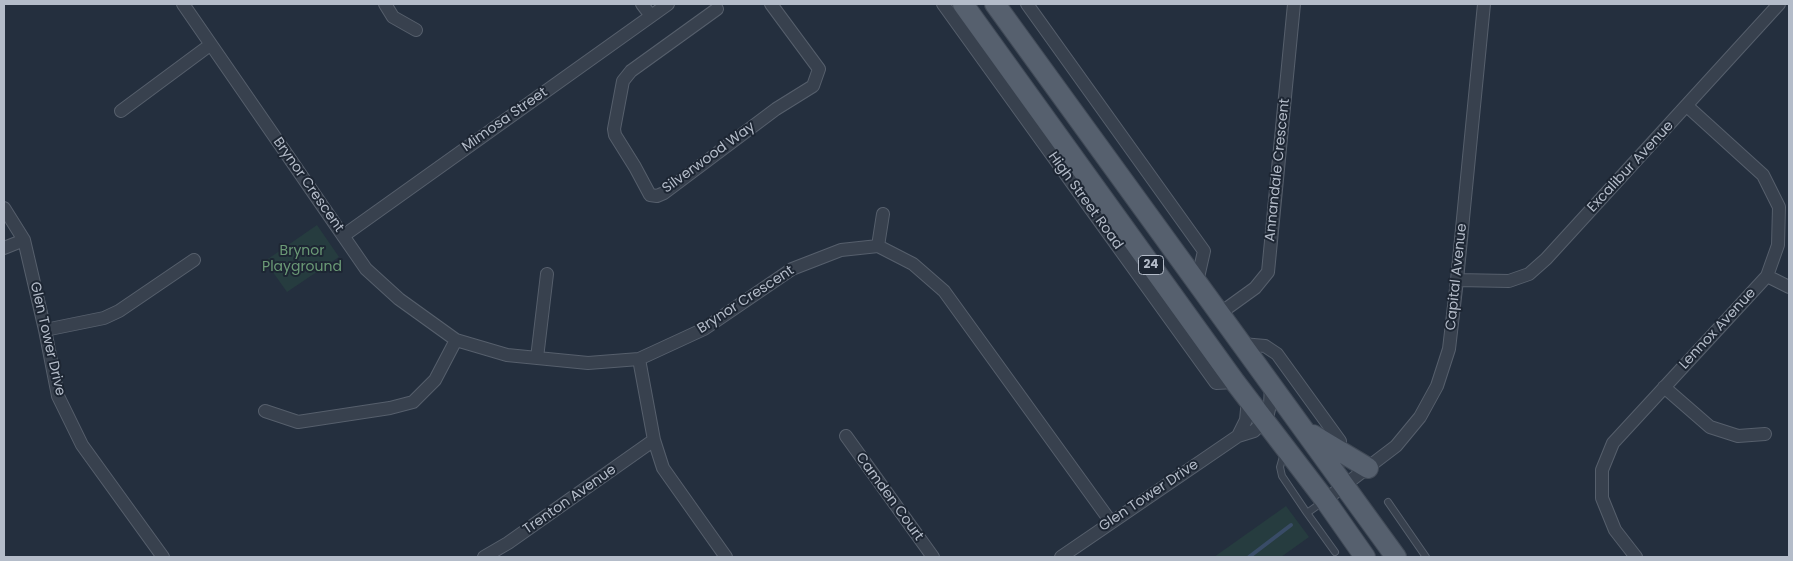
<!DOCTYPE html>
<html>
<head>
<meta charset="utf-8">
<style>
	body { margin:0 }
	#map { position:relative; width:1793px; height:561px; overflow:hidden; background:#242f3e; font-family:Poppins,sans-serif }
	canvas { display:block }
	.frame { position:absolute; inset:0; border:5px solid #b4bcc9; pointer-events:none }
</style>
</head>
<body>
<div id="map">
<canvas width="1793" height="561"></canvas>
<div class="frame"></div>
</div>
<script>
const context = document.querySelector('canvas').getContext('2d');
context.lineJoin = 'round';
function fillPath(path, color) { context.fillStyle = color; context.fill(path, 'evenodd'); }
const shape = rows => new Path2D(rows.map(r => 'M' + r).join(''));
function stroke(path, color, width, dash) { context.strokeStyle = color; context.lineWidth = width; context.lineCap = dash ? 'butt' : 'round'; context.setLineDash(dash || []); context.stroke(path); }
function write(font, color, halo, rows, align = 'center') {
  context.font = font + ' Poppins,sans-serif'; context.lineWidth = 4; context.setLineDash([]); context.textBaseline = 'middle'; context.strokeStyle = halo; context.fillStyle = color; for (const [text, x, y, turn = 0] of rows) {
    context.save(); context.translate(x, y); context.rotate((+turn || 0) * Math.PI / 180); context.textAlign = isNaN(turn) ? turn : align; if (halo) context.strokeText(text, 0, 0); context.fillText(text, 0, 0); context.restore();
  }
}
fillPath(shape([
	[317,225,339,257,287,292,265,261],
	[1286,506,1309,537,1281,557,1214,557]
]), '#263c3f');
stroke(shape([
	[1249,557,1291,525]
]), '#394c67', 4);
const service = shape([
	[1284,453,1280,467,1282,476,1307,513],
	[1324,501,1307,513,1335,552],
	[1388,502,1426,557]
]);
const minor = shape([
	[183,4,366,269,399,299,456,340,507,355,588,363,639,359,704,329,792,269,841,250,878,246,913,264,944,291,1111,522],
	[385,4,393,17,416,30],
	[642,4,651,16],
	[943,4,1216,383,1235,382],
	[1027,4,1204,251,1197,282],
	[717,9,631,71,623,81,614,129,615,135,635,167,650,195,657,196,664,193,776,109,813,86,819,69,771,4],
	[121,111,210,45],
	[4,208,24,240,45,330,58,396,82,445,163,557],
	[343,236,668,4],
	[878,246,883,214],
	[4,248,24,240],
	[1767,276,1789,287],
	[1457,280,1509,281,1529,274,1546,259,1779,4],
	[1219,314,1255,288,1268,272,1294,4],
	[45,330,104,318,119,311,194,260],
	[1242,344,1265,346,1277,354,1340,441],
	[537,358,547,274],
	[639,359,654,440,663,468,726,557],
	[1664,387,1710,427,1738,436,1765,434],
	[265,411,298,422,390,408,413,402,435,380,456,340],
	[846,436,933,557],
	[1238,436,1254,431,1267,418,1270,405,1271,384],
	[1325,500,1396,446,1420,417,1437,386,1449,349,1457,280,1484,4],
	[484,557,508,543,654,440],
	[1061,557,1238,436,1246,420,1248,399],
	[1636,557,1615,530,1602,498,1602,470,1613,443,1767,276,1778,245,1779,207,1763,175,1687,106]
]);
const primary = shape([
	[963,4,1235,382,1325,500,1365,557],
	[995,4,1396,557],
	[1313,435,1368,468]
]);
stroke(service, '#565f6c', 8);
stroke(minor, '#565f6c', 14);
stroke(primary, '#414a57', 22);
stroke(service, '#38414e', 6);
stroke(minor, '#38414e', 12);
stroke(primary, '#56606e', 20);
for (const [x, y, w] of [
	[1151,265,25]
]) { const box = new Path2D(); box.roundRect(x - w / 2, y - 9.5, w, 19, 4); context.fillStyle = '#1d2633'; context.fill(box); stroke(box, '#b4bcc9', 1); }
write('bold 12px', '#b4bcc9', null, [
	["24",1151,265]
]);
write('14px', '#b4bcc9', '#1d2633', [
	["Mimosa Street",505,120,-35],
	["Silverwood Way",709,158,-36],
	["Excalibur Avenue",1631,167,-47],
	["Annandale Crescent",1278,170,-84],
	["Brynor Crescent",308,185,55],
	["High Street Road",1085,201,54],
	["Capital Avenue",1457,277,-84],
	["Brynor Crescent",746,300,-33],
	["Lennox Avenue",1718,329,-47],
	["Glen Tower Drive",47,339,77],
	["Glen Tower Drive",1149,496,-34],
	["Camden Court",889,497,54],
	["Trenton Avenue",570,500,-35]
]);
write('14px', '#6b9a76', '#1d2633', [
	["Brynor",302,251],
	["Playground",302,267]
]);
</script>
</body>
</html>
